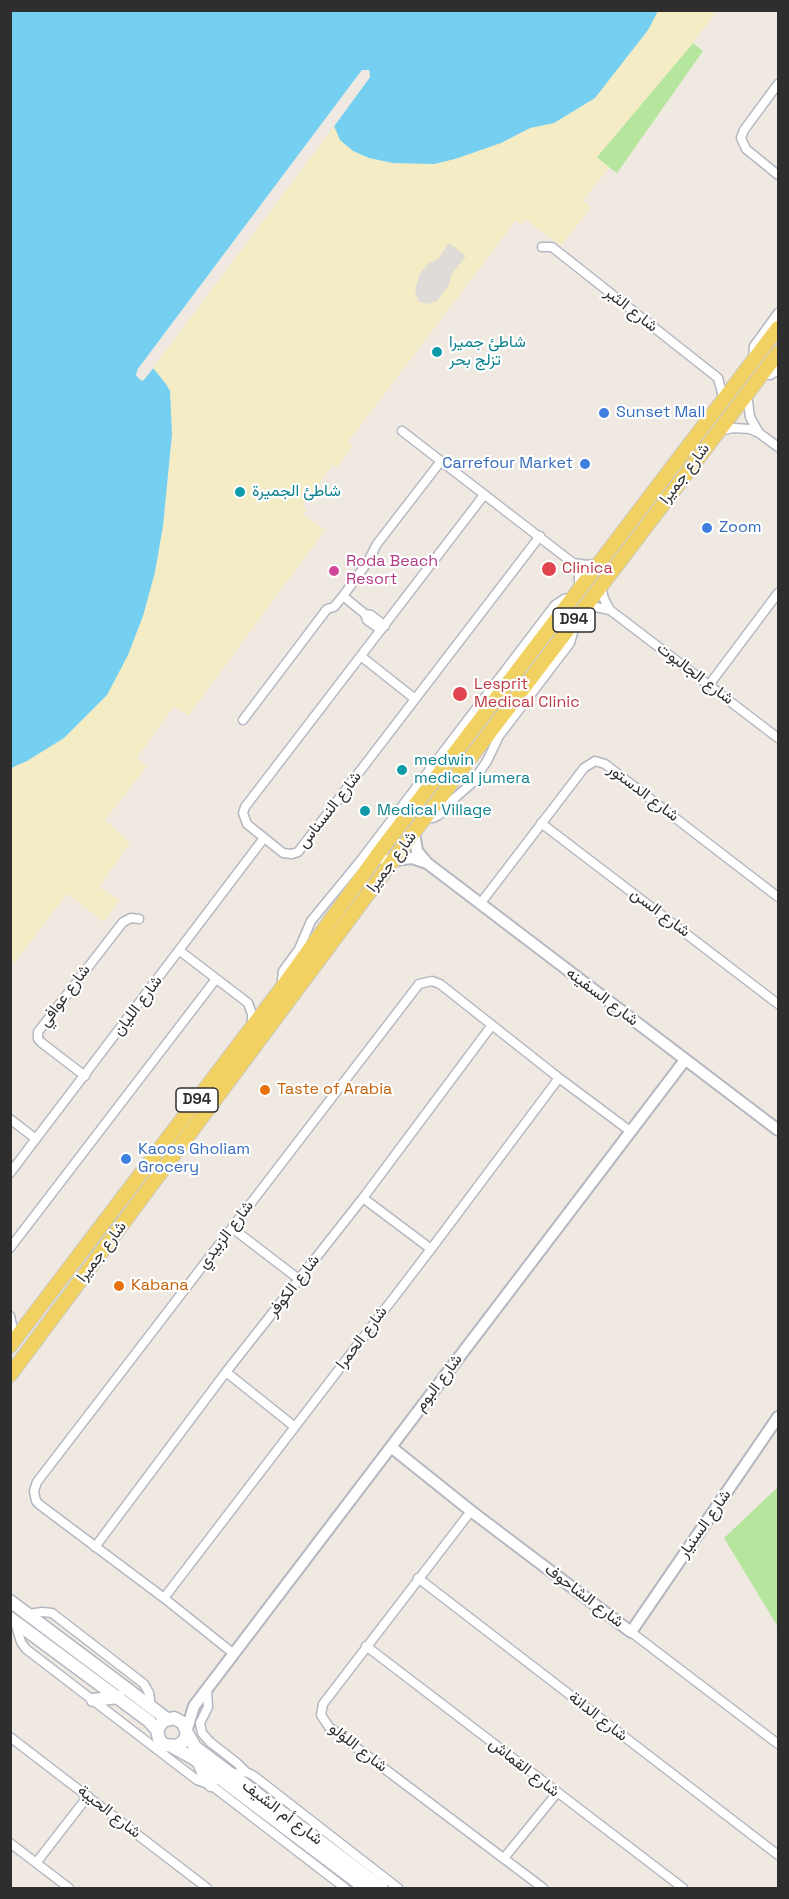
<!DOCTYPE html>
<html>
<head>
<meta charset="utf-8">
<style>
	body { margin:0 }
	#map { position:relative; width:789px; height:1899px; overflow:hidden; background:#efe9e1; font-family:"Space Grotesk",sans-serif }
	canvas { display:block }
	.frame { position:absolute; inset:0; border:12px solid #2e2e2e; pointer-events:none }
</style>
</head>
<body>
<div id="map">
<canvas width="789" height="1899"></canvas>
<div class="frame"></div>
</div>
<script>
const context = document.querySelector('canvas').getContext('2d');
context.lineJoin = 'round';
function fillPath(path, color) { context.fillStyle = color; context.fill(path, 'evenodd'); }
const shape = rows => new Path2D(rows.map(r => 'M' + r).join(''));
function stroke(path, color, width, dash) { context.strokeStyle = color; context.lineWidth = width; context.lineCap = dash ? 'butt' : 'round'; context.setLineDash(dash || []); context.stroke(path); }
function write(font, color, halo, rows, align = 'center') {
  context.font = font + ' "Space Grotesk",Vazirmatn,sans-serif'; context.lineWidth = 4.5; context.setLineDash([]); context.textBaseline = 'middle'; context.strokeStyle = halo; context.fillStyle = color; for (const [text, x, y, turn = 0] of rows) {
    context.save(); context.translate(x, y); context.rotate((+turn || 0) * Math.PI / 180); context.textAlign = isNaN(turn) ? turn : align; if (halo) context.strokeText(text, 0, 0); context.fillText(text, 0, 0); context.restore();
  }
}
fillPath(shape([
	[693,43,703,51,617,173,596,158],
	[198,1107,201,1110,94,1251,90,1249],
	[778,1487,778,1627,724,1538]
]), '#b6e59e');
fillPath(shape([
	[658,11,717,11,693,43,597,157,609,167,583,201,591,207,561,246,525,219,521,224,516,220,348,442,353,446,337,467,333,465,303,505,307,509,303,514,325,530,188,716,174,706,137,758,147,766,105,820,130,843,99,887,120,900,104,922,67,894,11,967,11,768,27,761,128,655,143,616,155,573,163,526,172,434,170,391,162,378,153,368,334,126,340,140,353,151,369,158,393,163,455,159,501,143,530,128,554,123,595,98,648,30]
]), '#f3ecc5');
fillPath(shape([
	[449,243,466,256,451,275,449,285,437,301,429,304,419,302,415,291,419,275,428,264,438,259]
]), '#dfdcd8');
fillPath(shape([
	[11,11,658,11,648,30,595,98,554,123,530,128,501,143,455,159,434,164,393,163,369,158,353,151,340,140,334,126,370,77,369,70,362,70,138,369,136,375,143,380,153,368,166,384,170,391,172,434,163,526,155,572,143,616,128,655,107,695,64,738,27,761,11,768]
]), '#75cff0');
fillPath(shape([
	[362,70,369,70,370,77,332,129,332,125,367,76,367,73,363,73,139,375,142,377,151,366,155,366,143,381,139,379,136,375,138,369]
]), '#efe9e1');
const minor = shape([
	[778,84,744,130,741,138,746,149,778,175],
	[542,247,552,247,718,378,724,401],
	[753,359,754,346,778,313],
	[762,375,770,375,778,370],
	[747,394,750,417,759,433],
	[402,431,573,563,587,565,600,563],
	[720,431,733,428,750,429,759,433,778,447],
	[484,495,245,807,243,813,247,824,283,853,292,854,298,852,540,536],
	[573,563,579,575,579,588],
	[601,585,604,599,610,610],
	[343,596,365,614,371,615,385,626],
	[586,605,610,610,778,738],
	[365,614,367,620,381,630],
	[362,657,415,699],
	[709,685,778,593],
	[243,720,327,609,334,607,343,596,367,563,377,544,441,461],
	[425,817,433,818,439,815,448,804,472,783,487,761,499,736,570,643,576,622],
	[541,823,778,1004],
	[480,904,584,768,595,761,605,764,778,897],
	[180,951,248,1003,252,1014,252,1025],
	[281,989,283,971,299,949,311,921,361,860,555,605,564,599,574,597],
	[85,1076,42,1043,38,1039,38,1032,123,922,131,918,139,919],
	[10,1119,36,1139],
	[10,1173,264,838],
	[363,1198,431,1249],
	[232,1228,300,1280],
	[10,1248,216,979],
	[10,1316,15,1339],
	[226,1372,295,1427],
	[471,1511,323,1704,321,1715,329,1727,543,1888],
	[95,1547,226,1372,363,1198,492,1025],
	[418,1578,778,1855],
	[164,1598,431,1249,559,1078],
	[28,1614,42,1612,52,1613,144,1684,149,1693,151,1707],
	[15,1622,21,1642,26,1649,197,1780,211,1785,345,1888],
	[631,1632,778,1744],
	[366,1646,683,1888],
	[234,1654,164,1598,40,1505,36,1501,34,1491,37,1482,419,984,432,981,440,984,559,1078,630,1131],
	[207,1689,208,1707,200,1723,202,1733,210,1742,237,1763,246,1772],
	[10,1737,207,1888],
	[230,1774,246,1772,254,1776,398,1888],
	[10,1843,69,1888],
	[504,1858,557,1793],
	[36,1863,88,1796]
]);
const tertiary = shape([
	[414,832,417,851,427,863,778,1130],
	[380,851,381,857,386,861,412,858,427,863],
	[391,1447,471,1511,631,1632,778,1417],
	[187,1729,194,1706,685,1060]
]);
const secondary = shape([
	[10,1601,167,1719],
	[10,1618,149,1721,157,1730,159,1739,164,1745,177,1746,184,1741,187,1733,183,1723,174,1718,163,1721,157,1730],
	[93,1700,119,1697],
	[187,1733,195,1747,382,1888],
	[173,1747,193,1758,365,1888],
	[200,1765,204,1775,211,1785]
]);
const primary = shape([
	[10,1346,281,989,381,850,778,328],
	[10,1375,414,832,778,353]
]);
stroke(minor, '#b4b7c1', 11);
stroke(tertiary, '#b4b7c1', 14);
stroke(secondary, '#b4b7c1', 15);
stroke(primary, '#c9c9c9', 16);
stroke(minor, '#fff', 8);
stroke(tertiary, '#fff', 10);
stroke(secondary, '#fff', 12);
stroke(primary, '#f2d163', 14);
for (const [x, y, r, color] of [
	[437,352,6,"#0f9aa8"],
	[604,413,6,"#3f7fe0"],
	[585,464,6,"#3f7fe0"],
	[240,492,6,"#0f9aa8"],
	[707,528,6,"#3f7fe0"],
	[549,569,8,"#e0444e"],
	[334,571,6,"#d1479c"],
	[460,694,8,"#e0444e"],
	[402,770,6,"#0f9aa8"],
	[365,811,6,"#0f9aa8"],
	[265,1090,6,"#e8710a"],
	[126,1159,6,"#3f7fe0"],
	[119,1286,6,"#e8710a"]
]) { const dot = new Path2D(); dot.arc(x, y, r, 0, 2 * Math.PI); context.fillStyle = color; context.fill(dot); stroke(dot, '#fff', 2); }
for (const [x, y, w] of [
	[574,620,42],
	[197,1100,42]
]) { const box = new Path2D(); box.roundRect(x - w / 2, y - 12, w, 24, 4.5); context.fillStyle = '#fff'; context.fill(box); stroke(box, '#2e2e2e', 1.5); }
write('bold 15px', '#2e2e2e', null, [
	["D94",574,620],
	["D94",197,1100]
]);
write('16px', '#2e2e2e', '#fff', [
	["شارع الثبر",631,310,38],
	["شارع جميرا",685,474,-53],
	["شارع الجالبوت",695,674,37],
	["شارع الدستور",643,793,37],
	["شارع النسناس",330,810,-52],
	["شارع جميرا",392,862,-53],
	["شارع السن",660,913,37],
	["شارع عوافي",65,996,-53],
	["شارع السفينه",602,997,37],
	["شارع الليان",138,1006,-53],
	["شارع الزبيدي",226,1235,-53],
	["شارع جميرا",102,1252,-53],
	["شارع الكوفر",294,1286,-52],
	["شارع الحمرا",362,1338,-53],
	["شارع البوم",439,1383,-53],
	["شارع السنيار",705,1524,-55],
	["شارع الشاحوف",584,1596,37],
	["شارع الدانة",598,1717,38],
	["شارع اللؤلو",358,1748,38],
	["شارع القماش",524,1768,38],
	["شارع الحيبة",109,1812,38],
	["شارع أم الشيف",282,1813,37]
]);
write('16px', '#0d838f', '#fff', [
	["شاطئ جميرا",449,343],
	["تزلج بحر",449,361],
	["شاطئ الجميرة",252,492],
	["medwin",414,761],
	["medical jumera",414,779],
	["Medical Village",377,811]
], 'left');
write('16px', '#366cbe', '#fff', [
	["Sunset Mall",616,413],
	["Carrefour Market",573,464,"right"],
	["Zoom",719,528],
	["Kaoos Gholiam",138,1150],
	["Grocery",138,1168]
], 'left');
write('16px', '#b23c85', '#fff', [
	["Roda Beach",346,562],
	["Resort",346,580]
], 'left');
write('16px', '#be3a42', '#fff', [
	["Clinica",562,569],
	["Lesprit",474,685],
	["Medical Clinic",474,703]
], 'left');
write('16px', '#c56008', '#fff', [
	["Taste of Arabia",277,1090],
	["Kabana",131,1286]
], 'left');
</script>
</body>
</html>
